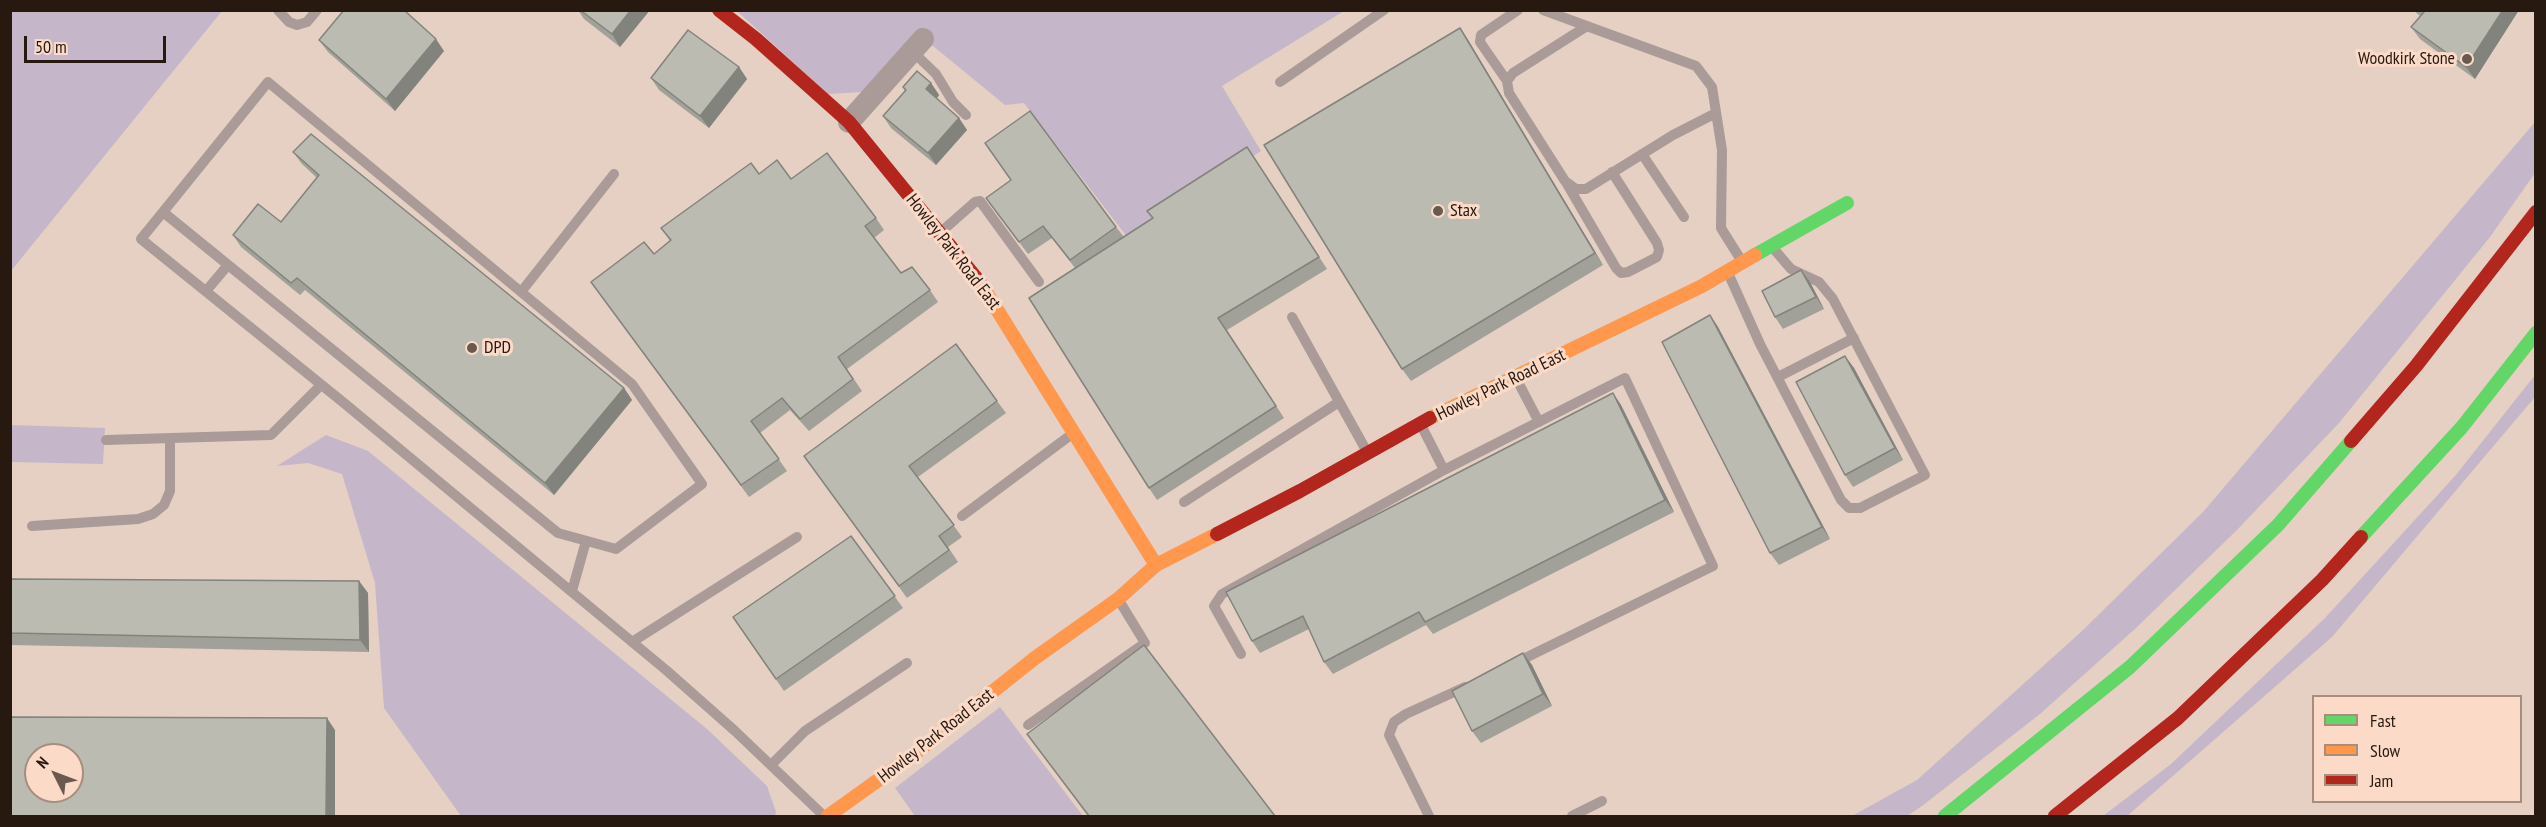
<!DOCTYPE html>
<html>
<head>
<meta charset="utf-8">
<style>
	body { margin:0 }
	#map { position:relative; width:2546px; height:827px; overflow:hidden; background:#e5d0c3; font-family:"PT Sans Narrow",sans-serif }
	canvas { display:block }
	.frame { position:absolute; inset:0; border:12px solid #271910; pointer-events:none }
	.legend { position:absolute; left:2312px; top:695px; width:210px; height:108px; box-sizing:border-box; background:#fbdbc8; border:2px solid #a68d7e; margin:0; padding:8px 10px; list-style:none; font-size:18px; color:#271910 }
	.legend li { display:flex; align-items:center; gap:12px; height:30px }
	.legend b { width:30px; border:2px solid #a68d7e }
	.north { position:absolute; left:24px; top:743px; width:60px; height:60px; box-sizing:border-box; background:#fbdbc8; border:2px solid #a68d7e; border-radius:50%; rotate:312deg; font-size:16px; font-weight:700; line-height:24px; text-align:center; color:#271910 }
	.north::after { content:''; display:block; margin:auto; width:21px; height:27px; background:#6a594f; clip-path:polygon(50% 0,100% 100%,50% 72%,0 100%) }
	.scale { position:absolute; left:24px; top:36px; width:142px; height:27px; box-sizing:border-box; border:3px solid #271910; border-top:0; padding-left:8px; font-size:18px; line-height:21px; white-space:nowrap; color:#271910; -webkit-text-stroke:4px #fbdbc8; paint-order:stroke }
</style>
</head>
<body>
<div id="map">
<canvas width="2546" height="827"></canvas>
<div class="frame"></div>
<ul class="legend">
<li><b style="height:8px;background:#63d668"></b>Fast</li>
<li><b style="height:8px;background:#ff974d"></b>Slow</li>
<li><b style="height:8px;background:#b3261e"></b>Jam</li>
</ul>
<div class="north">N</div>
<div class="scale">50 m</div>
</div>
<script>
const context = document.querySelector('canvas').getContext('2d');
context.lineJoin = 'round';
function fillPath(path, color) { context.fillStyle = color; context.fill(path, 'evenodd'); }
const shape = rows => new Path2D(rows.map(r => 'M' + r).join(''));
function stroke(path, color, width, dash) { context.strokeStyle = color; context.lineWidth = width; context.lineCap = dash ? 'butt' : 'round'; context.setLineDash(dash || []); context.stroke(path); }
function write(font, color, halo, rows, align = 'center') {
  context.font = font + ' "PT Sans Narrow",sans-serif'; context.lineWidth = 6; context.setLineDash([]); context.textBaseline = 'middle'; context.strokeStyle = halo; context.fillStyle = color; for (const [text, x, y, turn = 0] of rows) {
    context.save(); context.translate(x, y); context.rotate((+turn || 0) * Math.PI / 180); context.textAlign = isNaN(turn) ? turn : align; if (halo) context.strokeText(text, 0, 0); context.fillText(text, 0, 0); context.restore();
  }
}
fillPath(shape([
	[11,10,222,11,11,271,10,11],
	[737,11,1344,11,1222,86,1261,151,1128,238,1024,103,1005,105,916,32,862,92,828,94],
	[2535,122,2535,173,2490,237,2339,423,2237,530,2136,628,2040,714,1922,806,1907,816,1852,816,1917,780,2082,631,2203,512],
	[2535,375,2535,397,2332,637,2127,816,2103,816,2171,764,2325,618,2455,476],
	[11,425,105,428,103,464,11,462],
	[326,435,368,451,707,729,767,786,776,812,775,816,461,816,384,708,375,583,342,474,308,463,277,466],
	[1000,707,1083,816,915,816,895,788]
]), '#c5b7c9');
stroke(shape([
	[278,10,289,22,297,25,307,22,317,10],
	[1543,10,1696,66,1712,87,1722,150,1721,228,1741,260],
	[1587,26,1513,73,1507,81,1509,93,1565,181,1576,189,1586,189,1673,135,1716,113],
	[912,51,936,74,953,102,966,115],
	[1507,81,1480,42,1481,35,1518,10],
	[1280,82,1384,10],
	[1642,154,1684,217],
	[1567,184,1616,268,1621,273,1628,272,1657,257,1659,250,1657,243,1612,172],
	[163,212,558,533,616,549,702,484,632,384,268,82,163,212,141,239,344,403,666,670,735,731,824,816],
	[942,231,975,202,980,201,1039,282],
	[1729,275,1760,344,1841,500,1849,508,1860,508,1925,475,1833,299,1819,282,1791,269,1773,248],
	[206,291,228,265],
	[521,292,614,174],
	[1292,317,1366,450],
	[1778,377,1854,338],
	[1517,380,1539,422],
	[106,440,271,435,321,385],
	[1444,470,1625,378,1713,566,1515,663],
	[1184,502,1339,402],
	[962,516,1072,434],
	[32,526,138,519,153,514,164,505,170,491,170,438],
	[572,591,586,541],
	[632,642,797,537],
	[1241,654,1214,606,1222,594,1444,470,1422,427],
	[1028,725,1145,643,1120,602],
	[771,765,805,731,907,663],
	[1429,816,1389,735,1394,722,1406,714,1465,687],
	[1572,816,1602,801]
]), '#aa9b99', 10);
stroke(shape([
	[849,122,923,39]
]), '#aa9b99', 22);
stroke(shape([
	[1755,255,1847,203],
	[2361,537,2462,427,2536,333],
	[1945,816,2130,667,2278,525,2351,441]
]), '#63d668', 14);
stroke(shape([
	[981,284,1156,565],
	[1430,418,1702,286,1755,255],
	[828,816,909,758,1035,658,1118,599,1156,565,1217,534]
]), '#ff974d', 14);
stroke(shape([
	[719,10,756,39,849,122,981,284],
	[2351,441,2416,366,2536,212],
	[1217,534,1300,491,1430,418],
	[2055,816,2178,718,2322,580,2361,537]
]), '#b3261e', 14);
fillPath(shape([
	[578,10,650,10,620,47,584,19],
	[2413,10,2519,10,2475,79,2420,39,2411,27,2420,16],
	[1460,28,1468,40,1603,265,1411,381,1402,369],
	[319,40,444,51,395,111,328,52],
	[739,67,747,79,709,128,659,90,651,78],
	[931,83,939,95,937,98,959,118,967,130,936,165,891,128,883,116,905,91,903,87],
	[293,152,624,388,632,400,554,495,305,290,300,295,241,247,233,235,281,222,317,178,302,164],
	[1255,159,1327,269,1227,330,1284,418,1157,500,1149,488,1075,268,1052,238,1028,254,986,198,1116,227,1124,237,1153,219,1147,211],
	[791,179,876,218,884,230,874,238,901,273,930,290,938,302,847,369,862,391,809,431,790,410,760,433,787,471,749,497,591,282,654,254,670,241,661,228],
	[1801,270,1810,282,1824,309,1783,329,1775,317],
	[1710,315,1718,327,1830,539,1779,565,1770,553],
	[1845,356,1854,368,1903,460,1853,487,1845,475],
	[1613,393,1621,405,1674,512,1433,634,1426,625,1333,674,1324,662,1309,629,1260,653,1252,641],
	[997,401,1006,413,918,477,962,537,948,547,958,562,907,598,804,456],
	[851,536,903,608,784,691,733,617],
	[10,579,359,581,368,593,369,652,10,645],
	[1523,653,1532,665,1552,706,1481,743,1472,731],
	[1027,734,1275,816,1088,816]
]), '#a1a199');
fillPath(shape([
	[631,10,650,10,620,47,612,34],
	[2503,10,2519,10,2475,79,2466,67],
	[1460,28,1468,40,1603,265,1595,253],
	[436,39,444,51,395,111,386,99],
	[739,67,747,79,709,128,700,116],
	[931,83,939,95,935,101,926,89],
	[959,118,967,130,936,165,928,153],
	[1801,270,1810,282,1824,309,1816,297],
	[1710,315,1718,327,1830,539,1822,527],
	[1845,356,1854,368,1903,460,1895,448],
	[624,388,632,400,554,495,545,483],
	[1613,393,1621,405,1674,512,1665,500],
	[359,581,368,593,369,652,360,640],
	[1523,653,1532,665,1552,706,1543,694],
	[327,718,335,730,335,816,326,816]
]), '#83837d');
const building = shape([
	[344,10,404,10,436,39,386,99,319,40,344,10],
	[580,10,631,10,612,34,580,10],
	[2422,10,2503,10,2466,67,2411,27,2424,12,2422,10],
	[1460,28,1595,253,1402,369,1264,145,1460,28],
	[688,30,739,67,700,116,651,78,688,30],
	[917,71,931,83,926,89,959,118,928,153,883,116,906,90,903,87,917,71],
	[1030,111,1116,227,1070,260,1043,226,1019,242,986,198,1011,180,985,143,1030,111],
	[311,134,624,388,545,483,297,278,291,283,233,235,258,204,281,222,319,175,293,152,311,134],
	[1247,147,1319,257,1218,318,1276,406,1149,488,1029,298,1153,218,1147,211,1247,147],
	[827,153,876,218,865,226,901,273,912,267,930,290,838,357,853,379,800,419,782,398,751,421,779,459,741,485,591,282,644,242,654,254,671,240,661,228,751,163,759,174,777,160,791,179,827,153],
	[1801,270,1816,297,1775,317,1762,291,1801,270],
	[1710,315,1822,527,1770,553,1662,342,1710,315],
	[956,344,997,401,909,466,954,525,939,536,949,550,899,586,804,456,956,344],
	[1845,356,1895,448,1845,475,1796,382,1845,356],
	[1613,393,1665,500,1425,622,1419,612,1324,662,1303,616,1252,641,1226,592,1613,393],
	[851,536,895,596,776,679,733,617,851,536],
	[10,579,359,581,360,640,10,633,10,579],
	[1144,645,1275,816,1089,816,1027,734,1144,645],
	[1523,653,1543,694,1472,731,1452,691,1523,653],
	[10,717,327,718,326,816,10,816,10,717],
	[36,755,72,755,72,791,36,791,36,755]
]);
fillPath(building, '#bbbbb2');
stroke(building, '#83837d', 1.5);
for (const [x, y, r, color] of [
	[2467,59,6,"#6a594f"],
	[1438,211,6,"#6a594f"],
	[472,348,6,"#6a594f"]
]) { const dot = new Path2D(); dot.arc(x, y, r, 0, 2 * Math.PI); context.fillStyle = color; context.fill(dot); stroke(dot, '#fbdbc8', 2); }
write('18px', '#271910', '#fbdbc8', [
	["Woodkirk Stone",2455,59,"right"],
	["Stax",1450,211],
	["DPD",484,348]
], 'left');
write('18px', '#271910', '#fbdbc8', [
	["Howley Park Road East",953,252,52],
	["Howley Park Road East",1501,385,-26],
	["Howley Park Road East",936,736,-38]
]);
</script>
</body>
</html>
